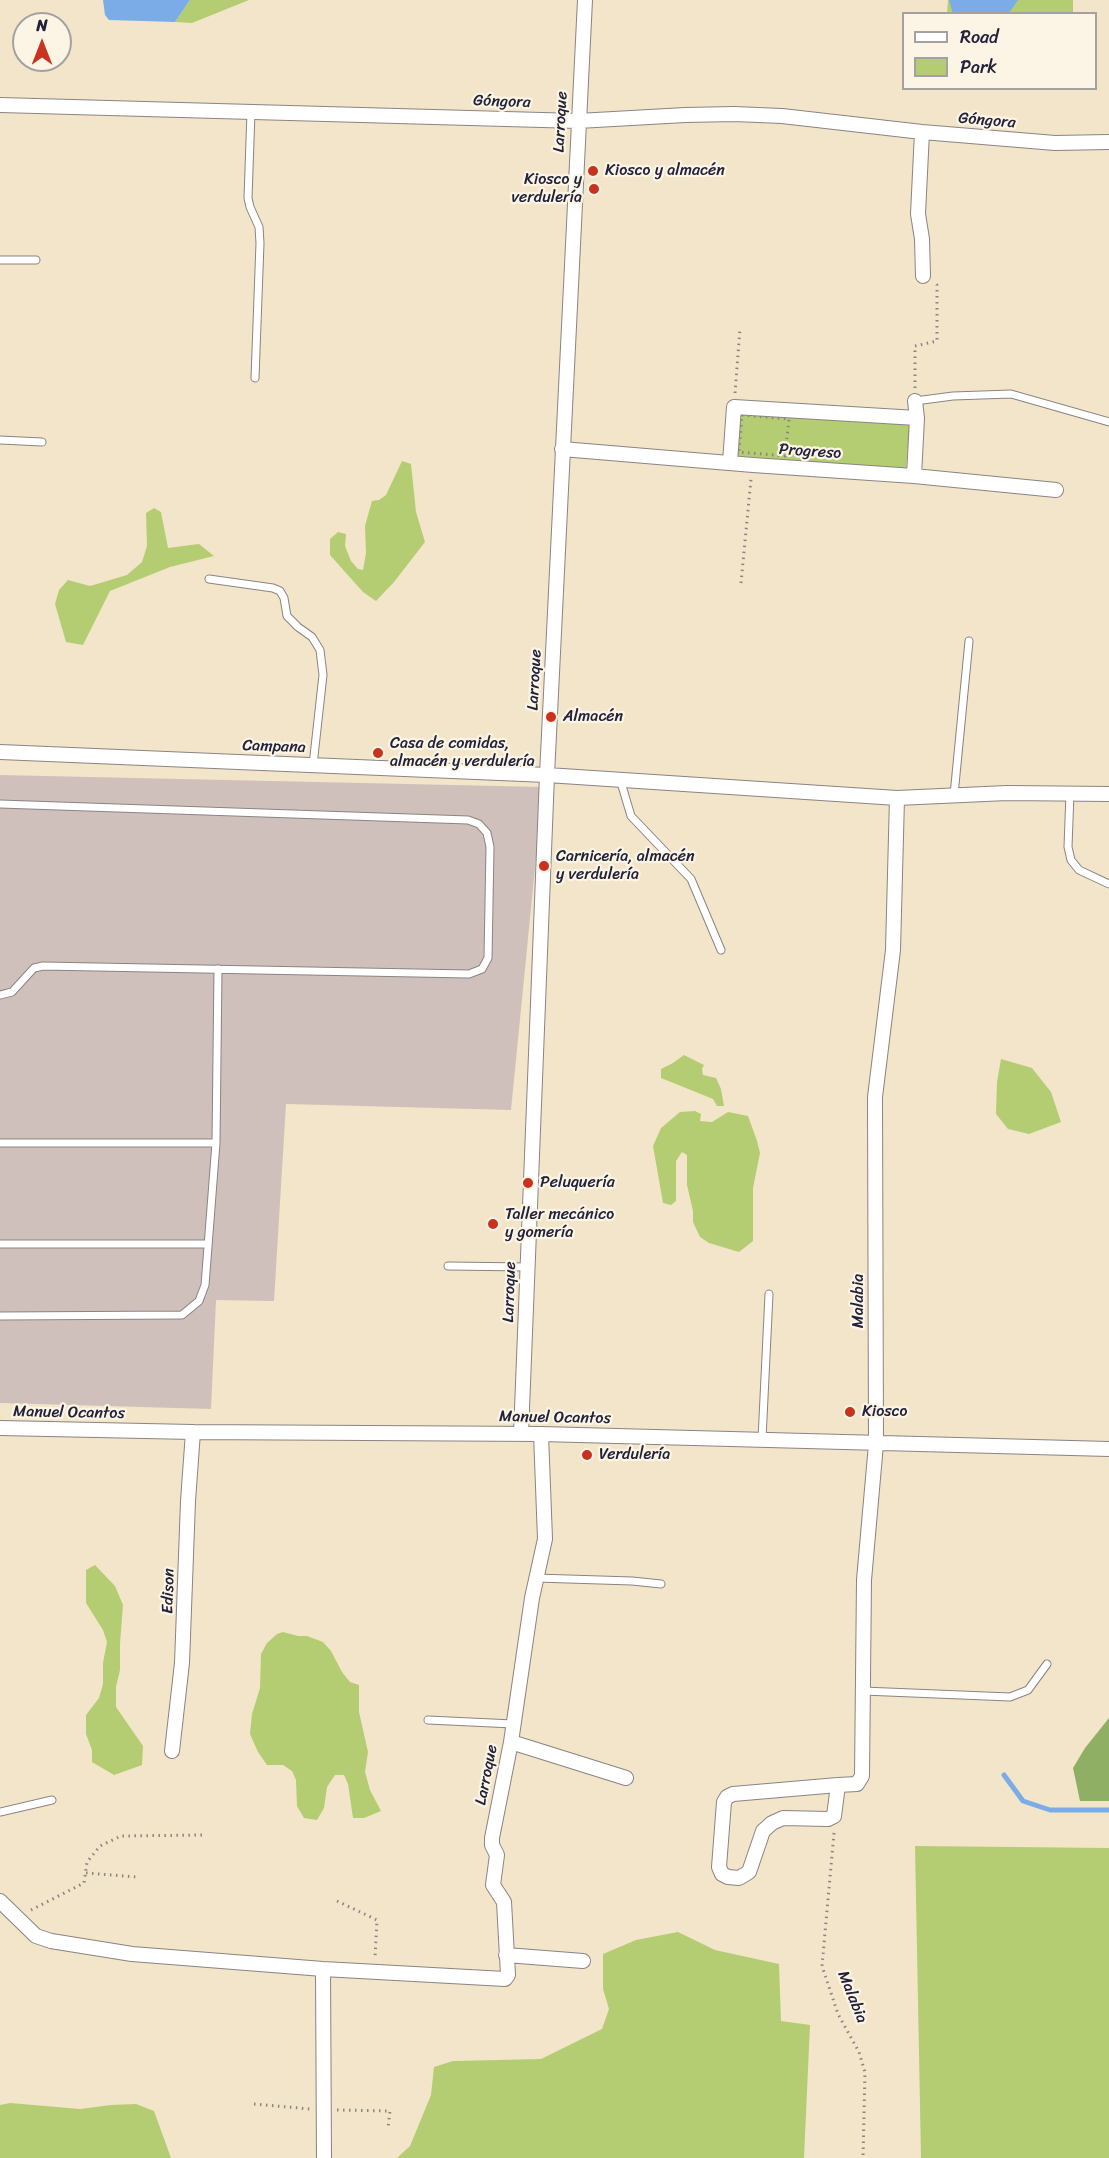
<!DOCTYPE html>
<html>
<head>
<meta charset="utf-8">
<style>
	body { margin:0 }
	#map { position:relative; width:1109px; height:2158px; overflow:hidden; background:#f3e5c9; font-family:Sriracha,sans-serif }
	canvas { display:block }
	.legend { position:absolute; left:902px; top:12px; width:195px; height:78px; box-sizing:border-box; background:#fcf5e5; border:2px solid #a5a1a1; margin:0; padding:8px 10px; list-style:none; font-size:18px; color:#22223b }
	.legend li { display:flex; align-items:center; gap:12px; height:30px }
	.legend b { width:30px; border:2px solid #a5a1a1 }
	.north { position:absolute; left:12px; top:12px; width:60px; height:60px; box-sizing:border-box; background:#fcf5e5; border:2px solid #a5a1a1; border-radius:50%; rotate:0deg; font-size:16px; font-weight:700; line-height:24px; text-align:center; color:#22223b }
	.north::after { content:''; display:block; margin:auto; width:21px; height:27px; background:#c8321e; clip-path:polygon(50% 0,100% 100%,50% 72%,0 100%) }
</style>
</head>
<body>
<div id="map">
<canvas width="1109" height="2158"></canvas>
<ul class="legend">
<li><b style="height:8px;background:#fff"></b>Road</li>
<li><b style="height:16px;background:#b4cd72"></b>Park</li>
</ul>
<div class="north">N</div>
</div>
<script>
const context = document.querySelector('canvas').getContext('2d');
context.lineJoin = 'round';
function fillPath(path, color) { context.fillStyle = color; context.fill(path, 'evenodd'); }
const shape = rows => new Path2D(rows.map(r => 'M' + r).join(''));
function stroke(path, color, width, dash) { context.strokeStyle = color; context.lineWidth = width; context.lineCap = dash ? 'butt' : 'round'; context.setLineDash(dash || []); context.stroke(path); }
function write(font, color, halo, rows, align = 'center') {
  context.font = font + ' Sriracha,sans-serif'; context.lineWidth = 4.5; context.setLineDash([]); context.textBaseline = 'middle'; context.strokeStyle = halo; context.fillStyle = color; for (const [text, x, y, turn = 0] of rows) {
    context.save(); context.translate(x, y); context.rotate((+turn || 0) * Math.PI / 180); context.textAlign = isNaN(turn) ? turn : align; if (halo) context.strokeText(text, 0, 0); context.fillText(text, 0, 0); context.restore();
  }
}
fillPath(shape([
	[0,775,543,787,511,1110,286,1104,274,1301,216,1300,211,1409,0,1403]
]), '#d0c0bc');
fillPath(shape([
	[190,0,249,0,192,23,175,22],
	[948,0,1073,0,1073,13,947,14],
	[739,411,910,423,906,469,736,456],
	[402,461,411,464,416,512,425,542,394,582,376,601,363,592,330,555,330,539,338,532,346,534,345,546,351,561,358,569,363,570,366,553,365,526,372,501,379,500,386,495],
	[154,508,161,512,168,548,199,544,214,556,170,567,110,591,83,645,66,642,55,604,59,590,68,580,90,586,127,575,142,562,147,546,146,513],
	[684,1055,704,1065,702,1069,703,1075,716,1078,721,1089,724,1106,717,1106,713,1099,661,1078,661,1069,673,1063],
	[1001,1059,1032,1068,1051,1092,1061,1122,1029,1134,1008,1129,996,1114,997,1082],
	[695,1111,701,1114,700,1121,712,1122,728,1112,748,1116,757,1141,760,1153,753,1188,753,1241,739,1252,709,1243,700,1237,693,1222,693,1211,687,1185,687,1155,682,1152,676,1161,676,1201,671,1205,663,1203,653,1146,661,1128,680,1112],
	[95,1565,115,1586,123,1605,120,1644,120,1670,116,1687,116,1707,143,1746,142,1765,114,1775,92,1762,92,1750,86,1734,86,1715,99,1698,103,1684,103,1663,107,1642,103,1630,86,1603,86,1570],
	[283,1632,298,1636,307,1636,323,1642,331,1651,342,1672,350,1682,359,1685,359,1712,368,1752,365,1772,370,1790,381,1811,364,1818,353,1818,348,1784,344,1775,335,1775,327,1787,324,1808,317,1820,304,1818,297,1806,296,1780,292,1771,283,1765,267,1765,258,1752,250,1734,252,1714,260,1688,261,1654,267,1643,277,1634],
	[915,1846,1109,1848,1109,2158,921,2158],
	[678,1932,715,1950,779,1964,781,2021,810,2025,804,2158,397,2158,410,2146,431,2095,434,2067,453,2061,541,2059,602,2029,609,2009,603,1989,603,1954,636,1940],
	[10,2103,80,2109,111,2105,136,2104,154,2111,171,2158,0,2158,0,2105]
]), '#b4cd72');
fillPath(shape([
	[1109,1718,1109,1801,1080,1801,1073,1768,1085,1748]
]), '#8fb064');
fillPath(shape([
	[103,0,190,0,175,22,109,20,105,15],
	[949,0,1018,0,1009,13,953,14]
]), '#7cace7');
stroke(shape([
	[1004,1775,1023,1801,1050,1810,1109,1810]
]), '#7cace7', 5);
const lane = shape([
	[251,112,248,198,250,207,259,227,260,243,255,378],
	[0,260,36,260],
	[915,401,953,396,1011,394,1109,422],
	[0,440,42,442],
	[209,579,273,588,280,591,284,598,287,616,298,627,312,637,320,650,323,675,313,765],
	[620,779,631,816,691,879,721,950],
	[1070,793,1068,847,1071,860,1079,870,1109,884],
	[954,795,969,641],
	[0,804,468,820,479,824,487,833,490,847,488,958,482,969,469,974,43,966,34,968,12,992,0,995],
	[0,1143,216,1143],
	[0,1244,208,1244],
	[448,1266,527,1267],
	[0,1316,182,1315,199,1301,205,1285,216,1143,218,969],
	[762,1439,769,1294],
	[536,1578,632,1581,661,1584],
	[863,1691,1010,1697,1028,1690,1047,1664],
	[428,1720,513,1724],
	[0,1812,52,1800]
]);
const street = shape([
	[0,105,578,121,685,115,734,114,782,116,922,132,1055,143,1109,142],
	[922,132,918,214,922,239,923,276],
	[562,449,753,465,914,476,1056,490],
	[730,462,734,407,917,418],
	[914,476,917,418,915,401],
	[0,752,547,775,897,798,1007,793,1109,794],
	[0,1428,193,1432,541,1434,1109,1449],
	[521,1434,547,775,585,0],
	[511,1742,626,1778],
	[172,1751,182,1663,188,1501,193,1432],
	[838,1785,834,1816,828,1819,783,1818,772,1823,763,1831,749,1872,739,1878,728,1877,722,1874,719,1867,724,1802,727,1797,733,1794,838,1785,857,1784,862,1776,864,1580,876,1444,875,1097,893,950,897,798],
	[0,1901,36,1936,51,1941,132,1954,323,1969,505,1979,508,1975,504,1902,493,1885,497,1855,492,1845,492,1838,511,1742,532,1598,545,1539,541,1434],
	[506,1955,583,1961],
	[323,1969,324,2158]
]);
stroke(lane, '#8a8482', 9);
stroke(street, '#8a8482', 16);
stroke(shape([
	[915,388,915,346,937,341,937,285,935,283],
	[735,393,740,329],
	[742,415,789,419,785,456,739,452,742,415],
	[741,583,751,479],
	[834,1833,822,1966,838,2014,859,2052,865,2072,863,2158],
	[86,1873,137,1877],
	[337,1901,377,1920,375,1958],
	[31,1910,84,1883,87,1862,100,1846,121,1836,203,1835],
	[254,2104,310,2109],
	[337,2110,390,2111,388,2128]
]), '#8a8482', 3, [1.5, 4.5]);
stroke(lane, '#fff', 7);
stroke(street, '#fff', 14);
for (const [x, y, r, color] of [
	[593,171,6,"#c8321e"],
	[594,189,6,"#c8321e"],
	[551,717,6,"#c8321e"],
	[378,753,6,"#c8321e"],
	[544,866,6,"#c8321e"],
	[528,1183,6,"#c8321e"],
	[493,1224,6,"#c8321e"],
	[850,1412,6,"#c8321e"],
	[587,1455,6,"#c8321e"]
]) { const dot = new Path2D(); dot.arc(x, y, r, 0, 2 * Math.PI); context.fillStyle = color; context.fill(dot); stroke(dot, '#fcf5e5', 2); }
write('16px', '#22223b', '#fcf5e5', [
	["Góngora",502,102,2],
	["Góngora",987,121,5],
	["Larroque",561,122,-87],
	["Progreso",810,452,4],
	["Larroque",535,680,-87],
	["Campana",274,747,2],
	["Larroque",510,1292,-88],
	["Malabia",859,1301,-90],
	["Manuel Ocantos",69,1413,1],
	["Manuel Ocantos",555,1418,1],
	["Edison",169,1591,-88],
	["Larroque",487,1775,-79],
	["Malabia",852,1997,68]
]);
write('16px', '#22223b', '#fcf5e5', [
	["Kiosco y almacén",605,171],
	["Kiosco y",582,180,"right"],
	["verdulería",582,198,"right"],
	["Almacén",563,717],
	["Casa de comidas,",390,744],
	["almacén y verdulería",390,762],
	["Carnicería, almacén",556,857],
	["y verdulería",556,875],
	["Peluquería",540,1183],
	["Taller mecánico",505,1215],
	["y gomería",505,1233],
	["Kiosco",862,1412],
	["Verdulería",599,1455]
], 'left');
</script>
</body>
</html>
